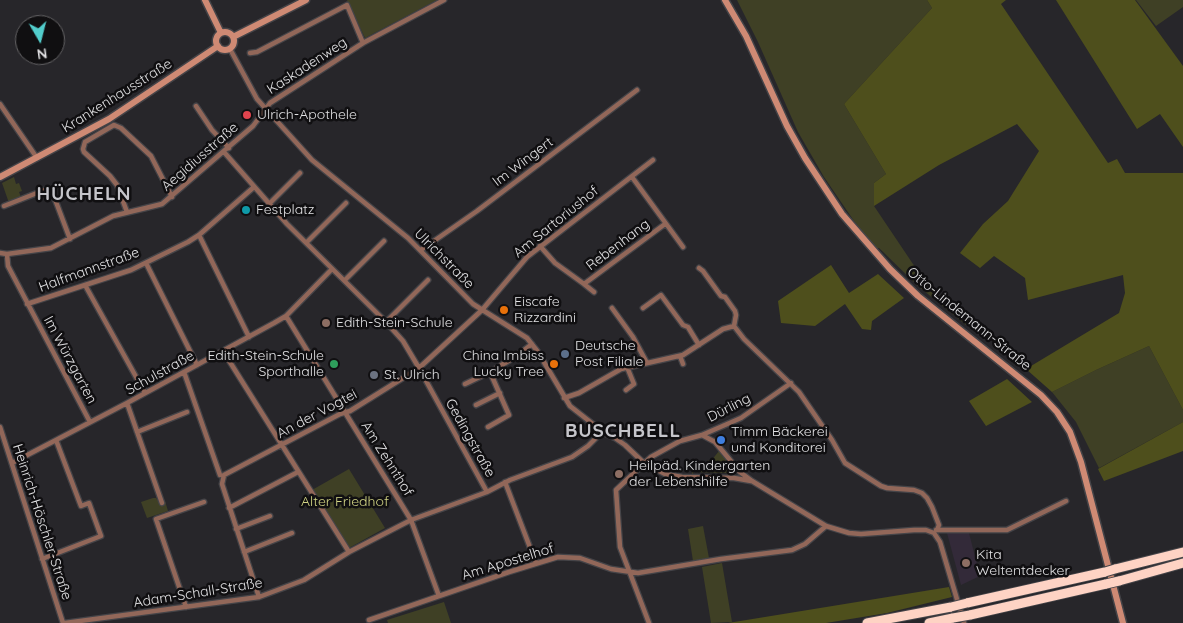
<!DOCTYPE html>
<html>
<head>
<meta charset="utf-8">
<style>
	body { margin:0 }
	#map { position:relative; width:1183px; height:623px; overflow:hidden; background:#27262a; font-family:Quicksand,sans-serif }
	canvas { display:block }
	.north { position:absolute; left:15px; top:15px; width:50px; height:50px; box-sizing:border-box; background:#100f11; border:1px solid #646365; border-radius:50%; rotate:172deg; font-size:14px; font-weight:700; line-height:20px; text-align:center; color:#e1e1e3 }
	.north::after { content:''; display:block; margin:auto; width:18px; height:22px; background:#52cdcc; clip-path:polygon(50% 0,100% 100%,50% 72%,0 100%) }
</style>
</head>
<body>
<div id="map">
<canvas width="1183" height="623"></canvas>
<div class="north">N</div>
</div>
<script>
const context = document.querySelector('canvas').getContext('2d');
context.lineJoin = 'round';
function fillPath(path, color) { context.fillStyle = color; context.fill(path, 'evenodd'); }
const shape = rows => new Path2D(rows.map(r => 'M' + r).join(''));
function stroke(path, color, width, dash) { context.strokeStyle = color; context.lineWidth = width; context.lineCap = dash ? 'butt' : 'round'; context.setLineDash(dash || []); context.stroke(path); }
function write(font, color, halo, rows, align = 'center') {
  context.font = font + ' Quicksand,sans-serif'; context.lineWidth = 5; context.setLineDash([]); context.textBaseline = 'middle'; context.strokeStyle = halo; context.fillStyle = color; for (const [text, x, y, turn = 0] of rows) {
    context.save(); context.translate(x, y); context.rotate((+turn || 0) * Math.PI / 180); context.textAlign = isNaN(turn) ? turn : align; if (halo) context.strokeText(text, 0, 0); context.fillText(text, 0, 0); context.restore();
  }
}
fillPath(shape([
	[947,533,969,533,980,576,961,585]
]), '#332a39');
fillPath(shape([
	[347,0,437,0,365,38],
	[737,0,927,0,932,8,844,104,886,174,874,183,874,206,913,264,937,294,959,312,968,317,966,325,918,286,879,248,875,248,854,221,824,177,798,132,758,42],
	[1136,0,1183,0,1183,7,1156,26],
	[14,177,16,184,19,183,22,191,19,192,21,197,9,203,2,183],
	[1149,346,1183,410,1183,422,1099,468,1076,422,1052,392,1096,370],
	[719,451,734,467,733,473,727,475,728,473,694,472,692,475,692,465,707,468,708,460,711,461],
	[349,469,385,528,349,548,312,490],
	[153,498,156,498,160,503,165,501,168,511,147,518,141,502],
	[703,526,709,558,693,561,688,529],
	[722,563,732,622,711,623,702,567],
	[444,602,451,623,388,623,387,620]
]), '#3f4025');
fillPath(shape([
	[927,0,1006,0,1001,4,1108,163,1117,159,1125,173,1183,173,1183,410,1149,346,1096,370,1052,392,1026,369,1119,313,1125,293,1123,275,1028,300,1025,278,994,256,980,268,960,253,983,224,1008,201,1039,151,1017,124,939,165,874,206,874,183,886,174,844,104,932,8],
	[1056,0,1135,0,1183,66,1183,147,1160,114,1137,129],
	[831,265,849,293,878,274,904,298,872,321,871,330,862,329,845,304,815,326,781,323,778,301],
	[1007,379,1032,402,986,426,969,401],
	[1183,422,1183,451,1104,481,1098,469],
	[949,587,952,597,887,613,826,623,728,623]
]), '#4e4f1c');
const street = shape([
	[230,49,257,99,312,160,408,238,473,304,527,338,538,352,570,406,598,428],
	[250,53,257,52,347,5,363,43],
	[0,104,37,158],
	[196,106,212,130,229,148],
	[224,152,287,224,386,322,403,341,419,368,487,492],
	[632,177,683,247],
	[269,204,300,173],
	[4,206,47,189,51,191,53,194,70,239],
	[127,212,117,185,110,176,84,152,83,149,85,142,114,125,121,128,151,156,172,197],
	[199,235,249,337],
	[307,242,346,203],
	[540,246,555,263,584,284,665,224],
	[421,250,477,211,637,90],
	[0,253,7,254,51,248,113,216,162,204,253,126,270,103,363,43,444,0],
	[7,254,8,266,90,422],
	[146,263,197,365],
	[699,268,703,271,721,296,725,297,735,311,736,315,734,326],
	[345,280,384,241],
	[584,284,594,292],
	[85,285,145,393],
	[27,304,131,270,188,242,199,235,254,187],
	[612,308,633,337,647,363],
	[643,308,661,295,683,325,688,327,699,345],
	[286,316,411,520,439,596],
	[386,322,428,280],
	[223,351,349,552],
	[680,356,683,364],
	[184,372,220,475],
	[465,384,490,372],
	[626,390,634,384,627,367],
	[564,398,579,393,621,369,683,355,723,329,734,326,744,339,799,392,832,440,845,463,881,486,887,488,914,490,922,493,927,498,932,507,939,525,937,530],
	[127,403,162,503],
	[476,405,500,393],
	[0,427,63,623],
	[488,427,509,415,490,372,515,357,532,344],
	[137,432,187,412],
	[606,434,615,438,625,445,644,463,665,474,682,477,734,478,751,481],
	[702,435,741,418,791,383],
	[12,463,127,403,274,323,286,316,332,269],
	[505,482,536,563],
	[229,508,298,472],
	[236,529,270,516],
	[936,530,1007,530,1066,501],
	[244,552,292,533],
	[42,559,101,536,89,503,81,506,56,440],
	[259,597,222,484,224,475,340,414,350,411,419,368,482,310,527,257,653,160],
	[186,607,156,519,204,502],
	[369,620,509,572,558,557,580,558,611,569,638,573,721,559,792,550,805,544,826,526],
	[65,623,259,597,304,580,349,552,411,520,487,492,510,480,572,457,588,446,597,437],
	[649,623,620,547,616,490,651,457,680,441,702,435,715,442,740,472,752,481,826,526,849,533,861,534,914,530,926,530,934,533,940,542,964,623]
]);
const secondary = shape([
	[205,0,221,33],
	[725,0,746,36,787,126,805,158,842,214,890,269,918,296,1041,395,1057,412,1070,432,1081,462,1123,623],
	'216 41a9 9 0 1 1 18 0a9 9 0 1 1-18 0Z',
	[233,37,306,0],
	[0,177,109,119,218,46]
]);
const highway = shape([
	[1115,569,1183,552],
	[1119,581,1183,563],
	[967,603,1105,572],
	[970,615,1106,584],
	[867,623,951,607],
	[929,623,953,618]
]);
stroke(street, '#454448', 7);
stroke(secondary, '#454448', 9);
stroke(highway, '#454448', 11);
stroke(street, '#926759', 4.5);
stroke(secondary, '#cf8a74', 6);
stroke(highway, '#fed3c4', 9);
const highwayBridge = shape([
	[1105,572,1115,569],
	[1106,584,1119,581],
	[951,607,967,603],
	[953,618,970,615]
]);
stroke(highwayBridge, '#454448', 11, []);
stroke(highwayBridge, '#fed3c4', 9);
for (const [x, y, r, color] of [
	[247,115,5,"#e0444e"],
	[246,210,5,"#0f9aa8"],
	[504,310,5,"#e8710a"],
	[326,323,5,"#8d6e63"],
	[565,354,5,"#5c6f8a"],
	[334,364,5,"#2e9e5b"],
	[554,364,5,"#e8710a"],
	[374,375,5,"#6b7280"],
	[721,440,5,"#3f7fe0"],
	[619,474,5,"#8d6e63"],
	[966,563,5,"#8d6e63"]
]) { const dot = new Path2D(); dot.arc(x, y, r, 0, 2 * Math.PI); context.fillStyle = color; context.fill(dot); stroke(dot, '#100f11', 2); }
write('14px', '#e1e1e3', '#100f11', [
	["Kaskadenweg",307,66,-33],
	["Krankenhausstraße",117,96,-32],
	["Aegidiusstraße",200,157,-41],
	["Im Wingert",523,162,-37],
	["Am Sartoriushof",556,222,-39],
	["Rebenhang",618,245,-37],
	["Ulrichstraße",444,259,45],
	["Halfmannstraße",89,270,-20],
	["Otto-Lindemann-Straße",969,319,39],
	["Im Würzgarten",70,360,62],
	["Schulstraße",160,373,-29],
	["Dürling",729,408,-27],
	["An der Vogtei",317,414,-28],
	["Gedingstraße",470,438,61],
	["Am Zehnthof",387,459,58],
	["Heinrich-Höschler-Straße",42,522,72],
	["Am Apostelhof",508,562,-17],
	["Adam-Schall-Straße",198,593,-9]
]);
write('14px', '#e1e1e3', '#100f11', [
	["Ulrich-Apothele",257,115],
	["Festplatz",256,210],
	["Eiscafe",514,302],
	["Rizzardini",514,318],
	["Edith-Stein-Schule",336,323],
	["Deutsche",575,346],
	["Post Filiale",575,362],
	["Edith-Stein-Schule",324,356,"right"],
	["Sporthalle",324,372,"right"],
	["China Imbiss",544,356,"right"],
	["Lucky Tree",544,372,"right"],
	["St. Ulrich",384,375],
	["Timm Bäckerei",731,432],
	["und Konditorei",731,448],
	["Heilpäd. Kindergarten",629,466],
	["der Lebenshilfe",629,482],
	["Kita",976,555],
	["Weltentdecker",976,571]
], 'left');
write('14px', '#d2d585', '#100f11', [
	["Alter Friedhof",345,502]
]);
context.letterSpacing = '1px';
write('bold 19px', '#c5c5ca', '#100f11', [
	["HÜCHELN",84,194],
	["BUSCHBELL",623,431]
]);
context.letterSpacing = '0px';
</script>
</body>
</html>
